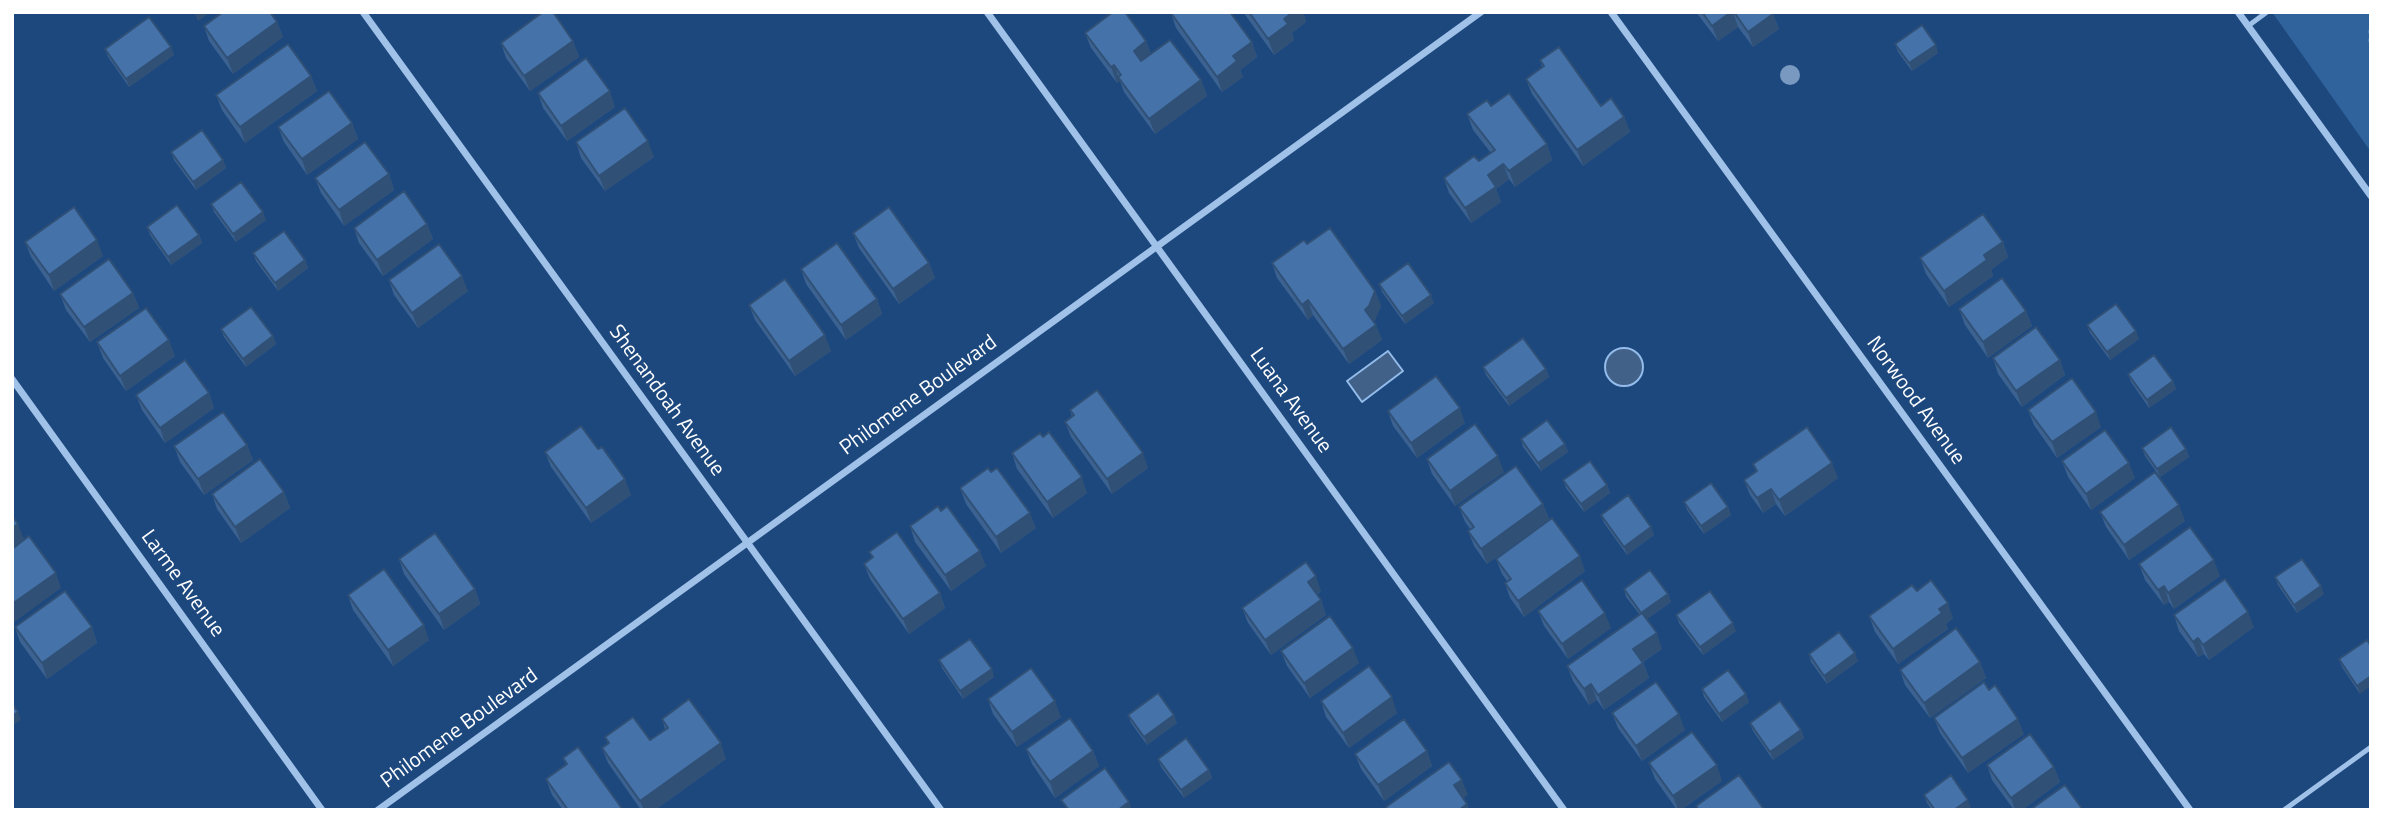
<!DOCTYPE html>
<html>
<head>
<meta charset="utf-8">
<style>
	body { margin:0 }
	#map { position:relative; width:2383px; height:822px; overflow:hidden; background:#1d487e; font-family:"Titillium Web",sans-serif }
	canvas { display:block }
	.frame { position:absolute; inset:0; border:14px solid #fff; pointer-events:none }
</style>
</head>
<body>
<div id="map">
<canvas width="2383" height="822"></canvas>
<div class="frame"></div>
</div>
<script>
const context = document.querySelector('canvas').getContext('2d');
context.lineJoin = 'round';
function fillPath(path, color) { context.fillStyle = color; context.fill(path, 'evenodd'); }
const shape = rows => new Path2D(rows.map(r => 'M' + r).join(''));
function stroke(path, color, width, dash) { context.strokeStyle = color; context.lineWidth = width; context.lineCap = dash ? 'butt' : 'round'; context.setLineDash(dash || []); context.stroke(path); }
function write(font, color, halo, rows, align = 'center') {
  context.font = font + ' "Titillium Web",sans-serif'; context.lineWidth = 7; context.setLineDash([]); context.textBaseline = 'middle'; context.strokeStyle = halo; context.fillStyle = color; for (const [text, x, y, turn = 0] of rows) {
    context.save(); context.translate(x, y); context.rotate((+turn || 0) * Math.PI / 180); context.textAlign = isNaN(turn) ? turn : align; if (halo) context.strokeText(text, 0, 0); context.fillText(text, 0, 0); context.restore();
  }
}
fillPath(shape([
	[2272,12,2371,12,2371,152]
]), '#30629c');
const water = shape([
	'1605 367a19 19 0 1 1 38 0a19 19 0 1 1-38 0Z',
	[1388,351,1403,371,1362,402,1347,381,1388,351]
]);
fillPath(water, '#416189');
stroke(water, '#93bcea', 2);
stroke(shape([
	[2371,30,2371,42]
]), '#a0c1e8', 4.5, [3.5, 5]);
stroke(shape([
	[2248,26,2267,12],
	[2284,810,2371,747]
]), '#a0c1e8', 5);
stroke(shape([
	[363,12,941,810],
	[987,12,1564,810],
	[1611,12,2190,810],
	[2238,12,2371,196],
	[12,379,322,810],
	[378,810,1481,12]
]), '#a0c1e8', 7);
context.fillStyle = '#7999c0';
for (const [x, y] of [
	[1790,75]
]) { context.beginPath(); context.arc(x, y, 10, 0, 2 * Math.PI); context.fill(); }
fillPath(shape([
	[1243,12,1303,12,1306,22,1292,33,1294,40,1274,55],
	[1696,12,1772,12,1779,29,1753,47,1738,27,1718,41],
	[1171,13,1252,42,1257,57,1240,70,1243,77,1222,92,1176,28],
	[277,22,283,37,233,74,209,41,204,26],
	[1085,33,1146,41,1151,54,1201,80,1207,96,1155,134,1124,92,1120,81,1117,83,1091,48],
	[573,41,579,57,530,91,506,58,501,43],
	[1895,44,1938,53,1912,71,1898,52],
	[171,47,174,55,129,87,108,57,105,49],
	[1540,60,1601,106,1624,117,1630,132,1583,166,1532,94,1526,79,1542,67],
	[311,76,317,91,245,143,222,110,216,95],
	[538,93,615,107,567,141,543,108],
	[1491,106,1547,144,1552,160,1515,187,1509,179,1496,189,1501,202,1471,223,1449,193,1444,178,1479,161,1491,153,1473,130,1467,114],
	[352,123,358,139,307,175,284,142,278,127],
	[576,142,654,157,605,191,581,158],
	[171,152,223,160,226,168,196,190,174,160],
	[389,174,394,190,344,226,321,193,315,178],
	[211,204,266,220,236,242,214,212],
	[427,224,433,239,383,276,359,243,354,228],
	[147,227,199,235,202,243,171,265,150,235],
	[853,233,929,263,935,278,899,304,859,248],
	[25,242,103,256,54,291,31,257],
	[2003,242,2008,257,1991,270,1993,276,1949,307,1926,274,1920,258],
	[1307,244,1375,291,1381,306,1374,322,1382,340,1349,364,1313,315,1308,320,1277,278,1272,263],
	[253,253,305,260,308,268,278,291,256,261],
	[801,269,877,299,882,314,846,340,806,284],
	[389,280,468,291,418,328,394,295],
	[1379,284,1434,303,1405,324,1382,292],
	[133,293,139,308,90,342,66,310,60,294],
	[749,305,831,351,795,376,755,320],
	[1959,309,2026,311,2032,326,1988,358,1965,325],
	[2087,325,2139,339,2110,360,2090,333],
	[221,329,273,336,276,344,246,367,224,337],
	[97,342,175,356,126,391,103,358],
	[1993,358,2060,360,2065,375,2022,407,1998,374],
	[1483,367,1546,369,1549,377,1509,406,1486,375],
	[2128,374,2173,381,2176,389,2149,408,2131,382],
	[209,393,214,408,165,443,142,410,136,395],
	[1070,410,1148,468,1112,494,1071,437,1065,422,1072,417],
	[2028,410,2101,427,2057,458,2034,425],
	[1388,411,1465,423,1417,458,1393,426],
	[1521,439,1565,444,1568,452,1541,471,1523,447],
	[247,445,253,460,204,495,180,462,174,446],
	[2142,448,2186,449,2189,457,2160,477,2145,456],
	[545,452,631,495,591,523,551,467],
	[1012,453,1087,493,1053,518,1017,469],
	[1427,459,1504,472,1455,506,1432,474],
	[2062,461,2135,478,2091,510,2068,477],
	[1753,464,1838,478,1785,516,1776,504,1763,513,1750,495,1744,480,1756,472],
	[1563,480,1607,485,1610,493,1584,512,1566,488],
	[960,488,1036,528,1001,553,966,504],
	[284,492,290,508,241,543,217,509,212,494],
	[1684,502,1728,507,1731,515,1704,534,1687,510],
	[1543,504,1549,519,1487,564,1474,546,1468,531,1470,529,1465,522,1459,507],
	[2100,512,2185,521,2129,560,2106,527],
	[1601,515,1651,527,1654,535,1627,555,1604,523],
	[910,526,986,566,951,591,915,542],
	[869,552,940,593,945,608,909,634,870,579,864,564,872,558],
	[399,559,475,589,480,604,444,630,404,574],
	[1496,559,1585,571,1524,617,1510,598,1505,583,1507,581,1502,574],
	[2139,564,2220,576,2174,609,2169,602,2164,605,2145,580],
	[2275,577,2324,594,2297,613,2278,585],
	[1624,589,1668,594,1671,602,1647,619,1662,649,1643,662,1649,678,1604,710,1597,700,1589,705,1573,681,1567,666,1640,615,1626,597],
	[1321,591,1317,595,1321,600,1326,615,1271,655,1248,623,1242,608],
	[1917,591,1953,618,1946,624,1948,629,1898,664,1875,632,1869,616],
	[348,595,429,640,393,666,353,610],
	[1538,611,1611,628,1568,659,1544,626],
	[1676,615,1736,631,1703,655,1679,623],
	[2174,615,2254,627,2209,660,2204,654,2198,657,2179,631],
	[15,627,92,627,97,643,47,679,20,642],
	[2367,640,2360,694,2342,667,2339,659],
	[1281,651,1359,663,1310,698,1287,666],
	[1809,654,1858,661,1827,684,1811,662],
	[939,660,994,677,963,699,942,668],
	[1980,662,1986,678,1930,718,1905,685,1900,670],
	[1702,689,1749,702,1722,722,1704,697],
	[988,699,1061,717,1017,747,993,714],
	[1321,701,1397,713,1349,748,1326,717],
	[1612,713,1685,730,1642,761,1618,728],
	[1128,715,1177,723,1147,745,1131,723],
	[1934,718,2024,734,1968,773,1940,733],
	[662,719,726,759,655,810,641,810,608,763,602,748,608,744,605,737,650,740,665,729],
	[1750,723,1801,730,1804,738,1773,760,1753,731],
	[1026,749,1093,751,1099,766,1055,798,1032,764],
	[1427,751,1432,766,1384,801,1361,769,1355,754],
	[563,758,623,810,563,810,552,795,546,779,566,765],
	[1158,759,1209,770,1212,778,1184,798,1161,767],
	[1649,763,1722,781,1681,810,1677,810,1655,779],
	[1987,765,2054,767,2060,782,2022,810,2014,810,1992,780],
	[1924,795,1971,808,1968,810,1932,810,1927,803]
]), '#3b6290');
fillPath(shape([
	[194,12,211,12,198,21],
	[1293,12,1303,12,1306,22,1292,33,1294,40,1274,55,1268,39,1284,19],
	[1731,12,1733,12,1738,27,1718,41,1712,26],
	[1773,14,1779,29,1753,47,1748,32],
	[277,22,283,37,233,74,227,58],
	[573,41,579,57,530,91,524,76],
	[1146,41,1152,57,1139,67,1134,51],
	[1252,42,1257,57,1240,70,1243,77,1222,92,1217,77,1233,56],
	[1936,45,1938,53,1912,71,1909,63],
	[171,47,174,55,129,87,126,79],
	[1114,65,1120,81,1117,83,1111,67],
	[311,76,317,91,245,143,240,127],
	[1201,80,1207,96,1155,134,1149,119],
	[610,91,615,107,567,141,561,126],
	[1624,117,1630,132,1583,166,1577,150],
	[352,123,358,139,307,175,302,159],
	[648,141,654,157,605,191,599,176],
	[1547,144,1552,160,1515,187,1509,171],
	[223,160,226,168,196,190,193,182],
	[1503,164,1509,179,1496,189,1501,202,1471,223,1465,208,1488,175],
	[389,174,394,190,344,226,339,210],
	[263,212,266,220,236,242,233,234],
	[427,224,433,239,383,276,377,260],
	[199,235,202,243,171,265,168,257],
	[97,240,103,256,54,291,49,275],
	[2003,242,2008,257,1991,270,1993,276,1949,307,1944,291,1984,255],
	[305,260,308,268,278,291,275,283],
	[929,263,935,278,899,304,893,289],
	[462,276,468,291,418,328,412,313],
	[1375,291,1381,306,1375,321,1370,325,1365,310],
	[133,293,139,308,90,342,84,327],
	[1431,295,1434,303,1405,324,1402,316],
	[877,299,882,314,846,340,841,325],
	[1308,300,1313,315,1308,320,1302,305],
	[2026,311,2032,326,1988,358,1983,342],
	[1376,325,1382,340,1349,364,1343,349],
	[2136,331,2139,339,2110,360,2107,352],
	[825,335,831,351,795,376,789,361],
	[273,336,276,344,246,367,243,359],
	[169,340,175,356,126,391,120,376],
	[2060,360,2065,375,2022,407,2016,391],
	[1546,369,1549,377,1509,406,1506,398],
	[2173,381,2176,389,2149,408,2147,400],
	[209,393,214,408,165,443,160,428],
	[1460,408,1465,423,1417,458,1411,443],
	[2096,412,2101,427,2057,458,2052,442],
	[1565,444,1568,452,1541,471,1538,463],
	[247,445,253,460,204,495,198,479],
	[2186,449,2189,457,2160,477,2157,469],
	[1143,453,1148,468,1112,494,1107,479],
	[1498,456,1504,472,1455,506,1450,491],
	[1832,463,1838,478,1785,516,1779,500],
	[2129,463,2135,478,2091,510,2086,494],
	[1082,477,1087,493,1053,518,1047,502],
	[625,479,631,495,591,523,586,508],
	[1607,485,1610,493,1584,512,1581,504],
	[1771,489,1776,504,1763,513,1757,498],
	[284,492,290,508,241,543,235,527],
	[1543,504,1549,519,1487,564,1481,549],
	[2179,505,2185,521,2129,560,2124,545],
	[1728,507,1731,515,1704,534,1701,526],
	[1030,513,1036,528,1001,553,996,537],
	[18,524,24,539,12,548,12,528],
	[1651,527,1654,535,1627,555,1624,547],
	[980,551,986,566,951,591,945,575],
	[1580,556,1585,571,1524,617,1518,601],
	[2214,560,2220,576,2174,609,2168,593],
	[56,573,61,588,12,624,12,604],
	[1316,576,1321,591,1313,597,1308,582],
	[2164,586,2169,602,2164,605,2158,590],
	[2321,586,2324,594,2297,613,2294,605],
	[475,589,480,604,444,630,439,614],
	[940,593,945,608,909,634,903,619],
	[1668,594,1671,602,1644,621,1641,613],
	[1321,600,1326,615,1271,655,1265,640],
	[1948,603,1953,618,1946,624,1948,629,1898,664,1893,649],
	[2248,612,2254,627,2209,660,2203,645],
	[1605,613,1611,628,1568,659,1562,644],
	[1733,623,1736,631,1703,655,1700,647],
	[424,625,429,640,393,666,388,650],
	[92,627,97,643,47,679,42,663],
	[1657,633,1662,649,1639,664,1633,649],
	[2198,638,2204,654,2198,657,2193,642],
	[1353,648,1359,663,1310,698,1304,683],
	[1855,653,1858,661,1827,684,1824,676],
	[1980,662,1986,678,1930,718,1924,703],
	[1643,663,1649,678,1604,710,1598,695],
	[992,669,994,677,963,699,960,691],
	[2371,676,2371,686,2360,694,2357,686],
	[1591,684,1597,700,1589,705,1584,689],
	[1746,694,1749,702,1722,722,1719,714],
	[1392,697,1397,713,1349,748,1343,733],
	[1055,701,1061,717,1017,747,1012,732],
	[18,712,21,720,12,726,12,716],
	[1679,714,1685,730,1642,761,1636,746],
	[1174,715,1177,723,1147,745,1144,737],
	[2018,719,2024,734,1968,773,1962,758],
	[1801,730,1804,738,1773,760,1770,752],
	[721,743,726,759,655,810,644,810,640,801],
	[1093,751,1099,766,1055,798,1050,782],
	[1427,751,1432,766,1384,801,1378,785],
	[1717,765,1722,781,1681,810,1678,810,1673,796],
	[2054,767,2060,782,2022,810,2015,810,2011,798],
	[1209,770,1212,778,1184,798,1181,790],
	[1462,780,1468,795,1459,801,1454,785],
	[1968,800,1971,808,1968,810,1954,810],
	[1129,802,1132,810,1118,810],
	[1467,804,1469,810,1459,810]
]), '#305076');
const building = shape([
	[223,12,270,12,277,22,227,58,204,26,223,12],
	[543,12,553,12,573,41,524,76,501,43,543,12],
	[1113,12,1125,12,1146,41,1134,51,1141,61,1170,40,1201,80,1149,119,1118,77,1121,75,1114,65,1111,67,1085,33,1113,12],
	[1230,12,1252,42,1233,56,1237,61,1217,77,1171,13,1230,12],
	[1249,12,1293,12,1284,19,1288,24,1268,39,1249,12],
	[1702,12,1731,12,1712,26,1702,12],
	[1734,12,1772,12,1773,14,1748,32,1734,12],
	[149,17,171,47,126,79,105,49,149,17],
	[1922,25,1936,45,1909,63,1895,44,1922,25],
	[288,44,311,76,240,127,216,95,288,44],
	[1559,47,1601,106,1611,98,1624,117,1577,150,1526,79,1544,66,1540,60,1559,47],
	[586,58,610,91,561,126,538,93,586,58],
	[329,91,352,123,302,159,278,127,329,91],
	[1509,93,1547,144,1509,171,1503,164,1488,175,1496,187,1465,208,1444,178,1474,156,1479,161,1495,150,1467,114,1487,100,1491,106,1509,93],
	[625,108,648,141,599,176,576,142,625,108],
	[202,130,223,160,193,182,171,152,202,130],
	[365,142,389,174,339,210,315,178,365,142],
	[241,182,263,212,233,234,211,204,241,182],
	[404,191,427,224,377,260,354,228,404,191],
	[177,205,199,235,168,257,147,227,177,205],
	[74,207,97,240,49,275,25,242,74,207],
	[889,207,929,263,893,289,853,233,889,207],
	[1983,214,2003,242,1984,255,1987,260,1944,291,1920,258,1983,214],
	[1330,228,1375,291,1369,306,1365,310,1376,325,1343,349,1308,300,1302,305,1272,263,1304,240,1307,244,1330,228],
	[284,231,305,260,275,283,253,253,284,231],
	[837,243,877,299,841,325,801,269,837,243],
	[439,244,462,276,412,313,389,280,439,244],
	[109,259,133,293,84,327,60,294,109,259],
	[1408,263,1431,295,1402,316,1379,284,1408,263],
	[2002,278,2026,311,1983,342,1959,309,2002,278],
	[785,279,825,335,789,361,749,305,785,279],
	[2116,304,2136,331,2107,352,2087,325,2116,304],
	[251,307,273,336,243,359,221,329,251,307],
	[146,308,169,340,120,376,97,342,146,308],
	[2036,327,2060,360,2016,391,1993,358,2036,327],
	[1523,338,1546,369,1506,398,1483,367,1523,338],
	[2154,355,2173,381,2147,400,2128,374,2154,355],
	[185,360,209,393,160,428,136,395,185,360],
	[1436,376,1460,408,1411,443,1388,411,1436,376],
	[2072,378,2096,412,2052,442,2028,410,2072,378],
	[1097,390,1143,453,1107,479,1065,422,1074,415,1070,410,1097,390],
	[223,412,247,445,198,479,174,446,223,412],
	[1547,420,1565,444,1538,463,1521,439,1547,420],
	[1475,424,1498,456,1450,491,1427,459,1475,424],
	[581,426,598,449,602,447,625,479,586,508,545,452,581,426],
	[1807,427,1832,463,1779,500,1771,489,1757,498,1744,480,1757,471,1753,464,1807,427],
	[2171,427,2186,449,2157,469,2142,448,2171,427],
	[2105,430,2129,463,2086,494,2062,461,2105,430],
	[1049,432,1082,477,1047,502,1012,453,1040,433,1043,437,1049,432],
	[260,459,284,492,235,527,212,494,260,459],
	[1590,461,1607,485,1581,504,1563,480,1590,461],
	[1516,466,1543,504,1481,549,1468,531,1474,527,1459,507,1516,466],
	[988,468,991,472,997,468,1030,513,996,537,960,488,988,468],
	[2155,472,2179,505,2124,545,2100,512,2155,472],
	[1711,483,1728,507,1701,526,1684,502,1711,483],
	[1628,495,1651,527,1624,547,1601,515,1628,495],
	[938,506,941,511,947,506,980,551,945,575,910,526,938,506],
	[12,516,18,524,12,528,12,516],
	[1552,518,1580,556,1518,601,1505,583,1511,579,1496,559,1552,518],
	[2190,527,2214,560,2168,593,2164,586,2158,590,2139,564,2190,527],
	[897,532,940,593,903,619,864,564,873,557,869,552,897,532],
	[435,533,475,589,439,614,399,559,435,533],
	[29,536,56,573,12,604,12,549,29,536],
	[2302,559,2321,586,2294,605,2275,577,2302,559],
	[1306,562,1316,576,1308,582,1321,600,1265,640,1242,608,1306,562],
	[384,569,424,625,388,650,348,595,384,569],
	[1650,570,1668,594,1641,613,1624,589,1650,570],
	[2225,579,2248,612,2203,645,2198,638,2193,642,2174,615,2225,579],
	[1582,580,1605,613,1562,644,1538,611,1582,580],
	[1931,580,1948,603,1939,609,1942,613,1893,649,1869,616,1912,585,1917,591,1931,580],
	[65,591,92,627,42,663,15,627,65,591],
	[1710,591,1733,623,1700,647,1676,615,1710,591],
	[1642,613,1657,633,1633,649,1643,663,1598,695,1591,684,1584,689,1567,666,1642,613],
	[1330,616,1353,648,1304,683,1281,651,1330,616],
	[1956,628,1980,662,1924,703,1900,670,1956,628],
	[1839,632,1855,653,1824,676,1809,654,1839,632],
	[970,639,992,669,960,691,939,660,970,639],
	[2367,640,2371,646,2371,676,2357,686,2339,659,2367,640],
	[1369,666,1392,697,1343,733,1321,701,1369,666],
	[1031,668,1055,701,1012,732,988,699,1031,668],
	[1728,670,1746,694,1719,714,1702,689,1728,670],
	[1656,682,1679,714,1636,746,1612,713,1656,682],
	[1984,682,1989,690,1995,685,2018,719,1962,758,1934,718,1984,682],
	[1158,693,1174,715,1144,737,1128,715,1158,693],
	[689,699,721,743,640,801,602,748,609,743,605,737,633,717,650,740,668,728,662,719,689,699],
	[1780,701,1801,730,1770,752,1750,723,1780,701],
	[12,704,18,712,12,716,12,704],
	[1070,718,1093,751,1050,782,1026,749,1070,718],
	[1404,719,1427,751,1378,785,1355,754,1404,719],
	[1692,732,1717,765,1673,796,1649,763,1692,732],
	[2030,734,2054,767,2011,798,1987,765,2030,734],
	[1186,738,1209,770,1181,790,1158,759,1186,738],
	[578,747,623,810,568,810,546,779,567,764,563,758,578,747],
	[1449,762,1462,780,1454,785,1467,804,1459,810,1388,810,1386,807,1449,762],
	[1105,768,1129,802,1118,810,1069,810,1061,800,1105,768],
	[1739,775,1763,808,1760,810,1699,810,1696,806,1739,775],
	[1951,775,1968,800,1954,810,1935,810,1924,795,1951,775],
	[2065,785,2083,810,2030,810,2065,785]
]);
fillPath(building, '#4572a8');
stroke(building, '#305076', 2);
write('21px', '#fff', '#1d487e', [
	["Philomene Boulevard",919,396,-36],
	["Shenandoah Avenue",666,401,54],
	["Luana Avenue",1290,401,54],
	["Norwood Avenue",1915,401,54],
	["Larme Avenue",182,584,54],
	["Philomene Boulevard",460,729,-36]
]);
</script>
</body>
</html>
